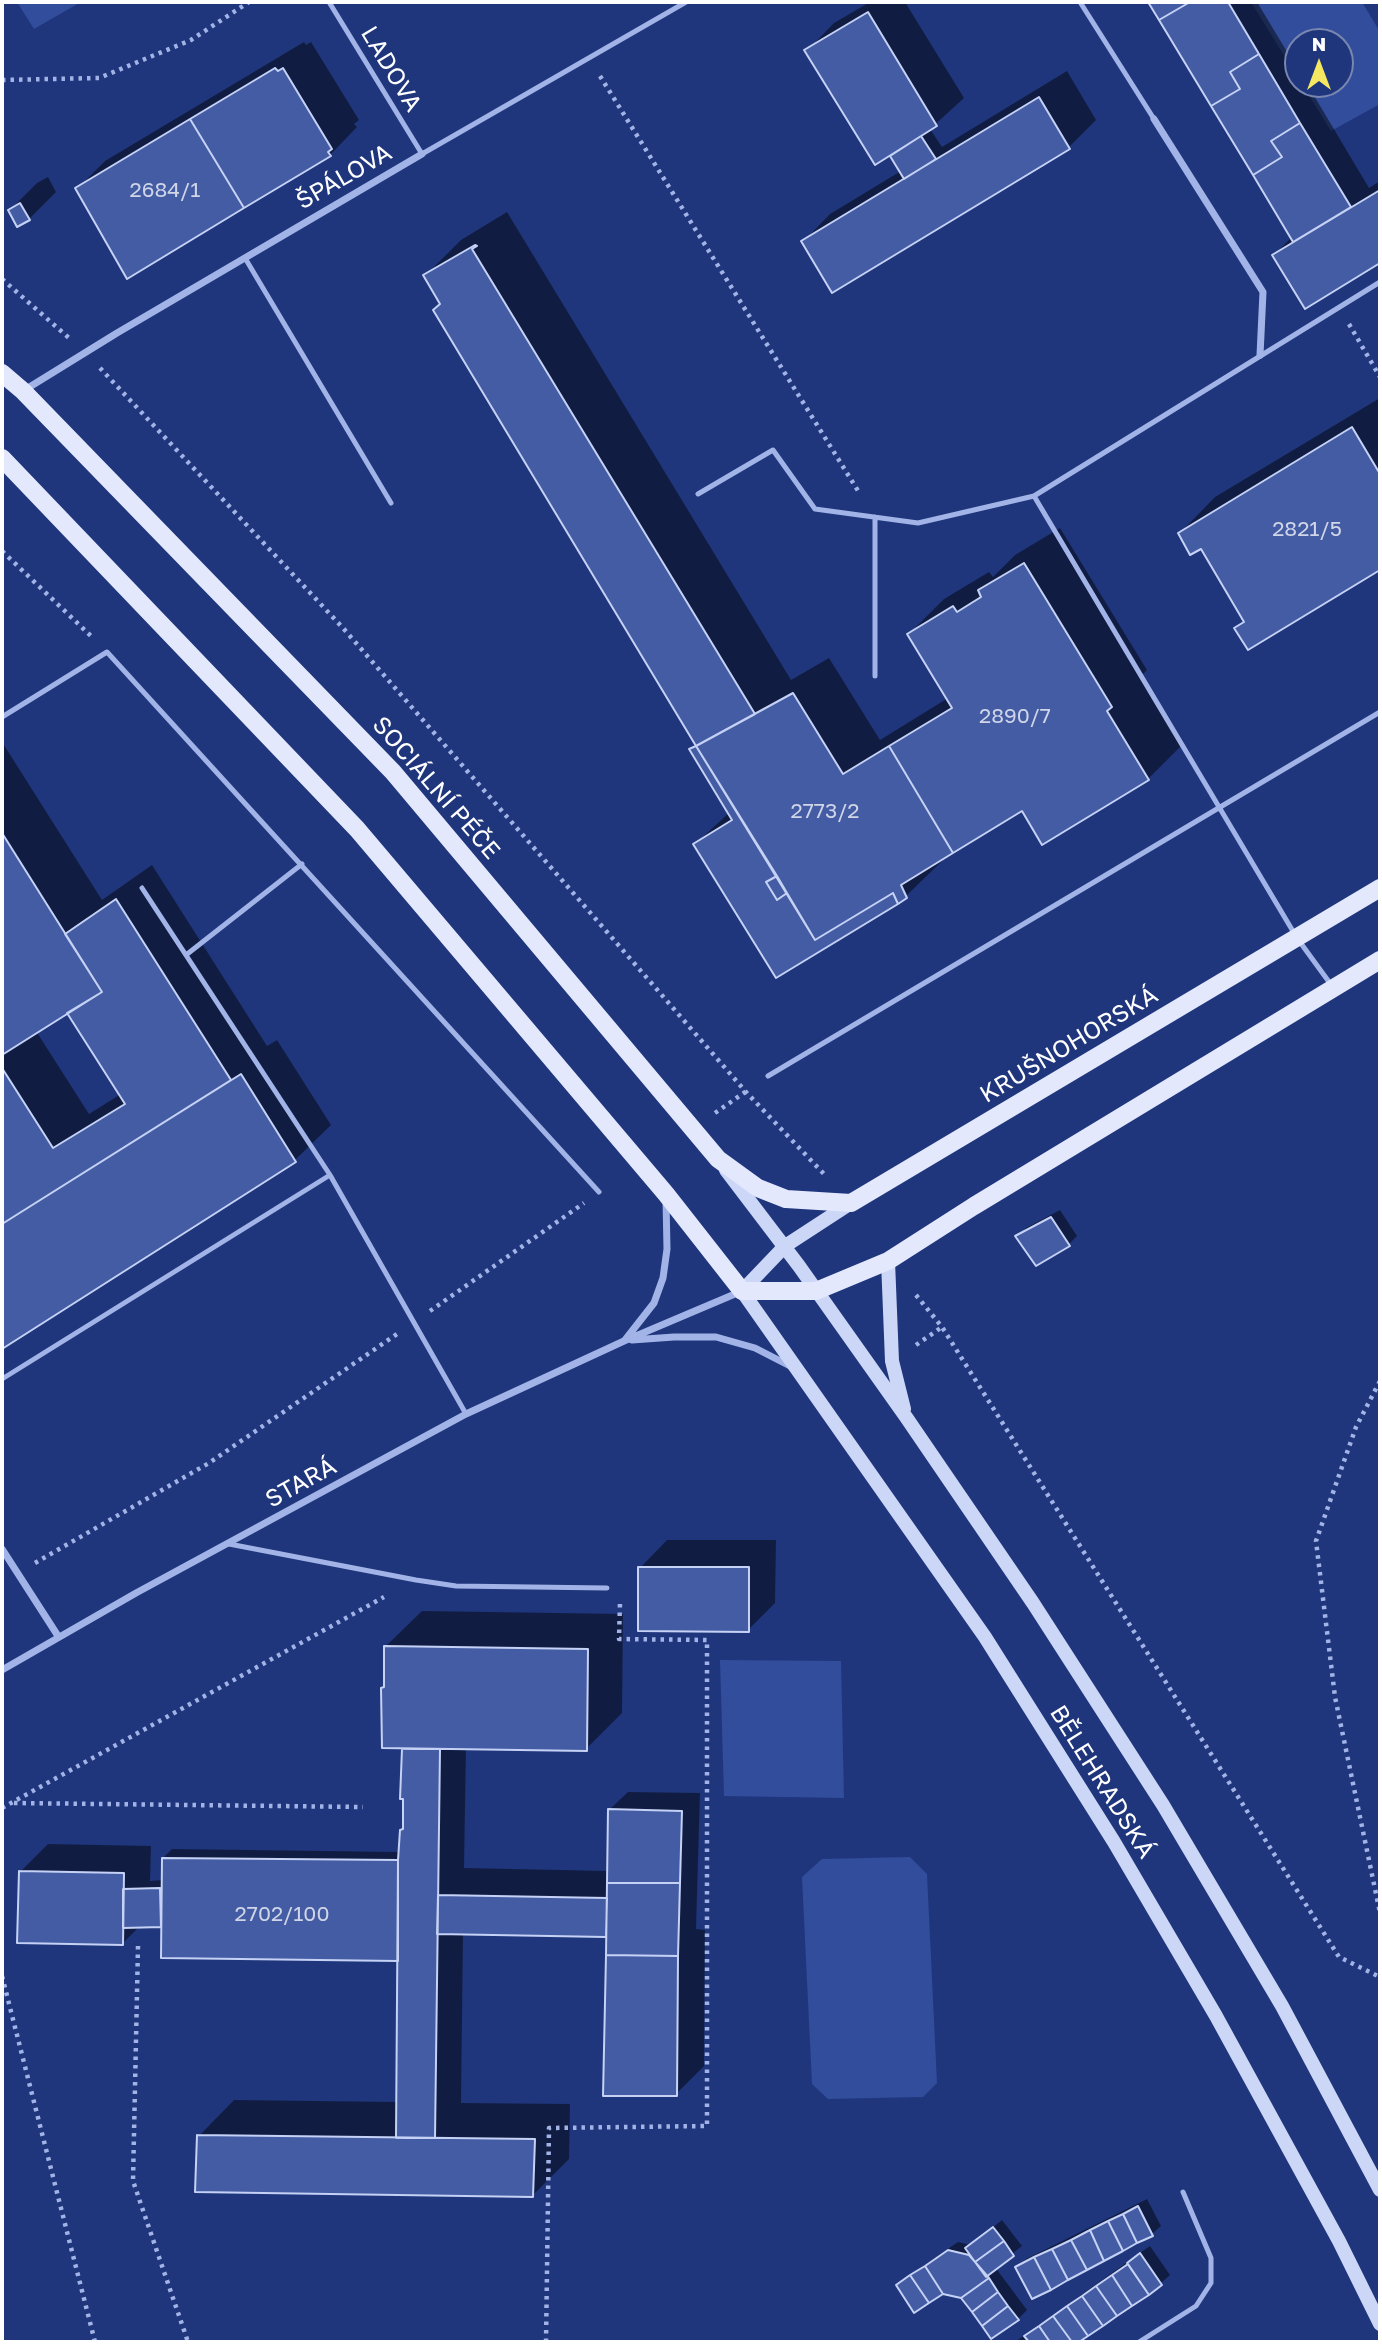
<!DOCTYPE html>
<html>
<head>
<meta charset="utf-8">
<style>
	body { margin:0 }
	#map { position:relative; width:1382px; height:2344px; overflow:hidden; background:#1f367c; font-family:"Golos Text",sans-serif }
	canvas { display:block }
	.frame { position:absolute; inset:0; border:4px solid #fff; pointer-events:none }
	.north { position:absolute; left:1284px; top:28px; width:70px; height:70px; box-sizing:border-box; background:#1f367c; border:2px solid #7986b0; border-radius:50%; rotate:0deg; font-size:19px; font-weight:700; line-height:28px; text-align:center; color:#fff }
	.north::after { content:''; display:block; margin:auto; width:24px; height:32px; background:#f5e762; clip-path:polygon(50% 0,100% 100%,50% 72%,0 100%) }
</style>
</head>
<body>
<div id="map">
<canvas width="1382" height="2344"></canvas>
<div class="frame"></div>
<div class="north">N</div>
</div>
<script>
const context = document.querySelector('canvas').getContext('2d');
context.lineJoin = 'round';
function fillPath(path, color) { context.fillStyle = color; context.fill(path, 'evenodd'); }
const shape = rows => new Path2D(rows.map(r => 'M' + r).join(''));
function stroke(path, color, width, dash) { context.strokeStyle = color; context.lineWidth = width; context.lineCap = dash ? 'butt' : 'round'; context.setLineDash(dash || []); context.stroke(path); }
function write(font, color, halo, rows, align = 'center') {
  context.font = font + ' "Golos Text",sans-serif'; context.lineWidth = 6; context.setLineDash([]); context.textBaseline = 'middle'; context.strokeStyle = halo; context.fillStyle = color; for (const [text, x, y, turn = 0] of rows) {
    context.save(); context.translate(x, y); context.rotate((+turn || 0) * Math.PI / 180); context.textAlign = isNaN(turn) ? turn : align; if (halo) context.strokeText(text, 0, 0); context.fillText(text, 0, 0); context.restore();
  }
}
fillPath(shape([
	[17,2,81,2,34,29],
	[1251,2,1362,2,1380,32,1380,104,1331,131,1302,84,1340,84,1340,42,1298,42,1298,78],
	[720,1660,841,1661,844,1798,724,1796],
	[910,1857,927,1874,937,2083,923,2097,828,2099,812,2084,802,1877,822,1859]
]), '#324d9b');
fillPath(shape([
	[870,2,905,2,964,98,930,129,942,147,1067,71,1096,120,1069,147,803,242,830,214,901,171,893,156,899,150,807,51,834,23],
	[1150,2,1257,2,1298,70,1298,84,1307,84,1369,188,1380,181,1380,262,1306,307,1274,255,1292,237],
	[304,42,306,45,311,42,359,120,354,124,357,127,330,155,77,189,105,161],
	[48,177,56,192,29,219,10,210,37,183],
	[507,212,791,680,829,658,880,740,948,698,909,634,944,599,989,572,993,577,1015,555,1060,528,1147,670,1142,675,1184,743,1148,779,1023,808,940,857,942,861,906,896,695,844,729,813,691,750,698,743,425,276,461,240],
	[1380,398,1380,568,1249,648,1236,629,1245,620,1202,546,1180,533,1215,497],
	[2,742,102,900,152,865,267,1046,277,1040,331,1125,295,1160,2,1347],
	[68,1011,121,1094,89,1114,36,1031],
	[1060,1210,1077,1236,1068,1245,1018,1237,1026,1228],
	[667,1540,776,1540,775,1603,748,1630,640,1568],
	[422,1611,623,1614,622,1713,586,1749,466,1747,464,1868,609,1871,609,1810,628,1792,700,1793,696,1929,705,1930,704,2066,676,2094,608,1936,463,1933,461,2103,570,2104,569,2159,533,2195,199,2136,234,2100,398,2102,399,1957,163,1926,140,1926,122,1944,20,1872,48,1844,151,1846,150,1881,162,1880,163,1858,172,1849,400,1852,405,1827,403,1750,407,1746,382,1688,386,1685,386,1646],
	[150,1887,168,1887,168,1890,150,1890],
	[1147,2199,1161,2226,1152,2234,1017,2268,1026,2259],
	[1002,2220,1022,2246,995,2267,1027,2310,1018,2319,962,2296,898,2286,907,2277,958,2242,971,2245],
	[1150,2246,1170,2275,1161,2283,1076,2342,1015,2342]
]), '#0007');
const building = shape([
	[1148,2,1190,2,1159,20,1148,2],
	[1190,2,1228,2,1259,54,1230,72,1240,89,1211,106,1159,20,1190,2],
	[868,12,937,126,875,165,804,50,868,12],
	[1259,54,1300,123,1271,141,1282,157,1253,175,1211,106,1240,89,1230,72,1259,54],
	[275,68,278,71,283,68,332,149,328,152,331,156,244,208,190,119,275,68],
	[1039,97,1070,149,832,293,801,241,1039,97],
	[190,119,244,208,127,279,75,188,190,119],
	[1300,123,1351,207,1293,242,1253,175,1282,157,1271,141,1300,123],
	[921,136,936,159,904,179,890,156,921,136],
	[1380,190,1380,263,1305,309,1272,255,1380,190],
	[20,203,30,220,17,227,8,210,20,203],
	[475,245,477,246,472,249,755,714,696,746,433,310,440,304,423,275,475,245],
	[1352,427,1380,474,1380,570,1248,650,1234,628,1244,622,1201,549,1190,555,1178,533,1352,427],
	[1024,563,1112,707,1107,711,1149,780,1042,845,1022,811,953,853,889,746,952,708,907,634,953,606,957,612,981,597,978,590,1024,563],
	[793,693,843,774,889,746,953,853,901,885,907,898,898,904,893,893,815,940,696,746,793,693],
	[696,746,777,876,766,882,777,900,787,893,815,940,893,893,898,904,776,978,693,844,732,820,689,749,696,746],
	[2,833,102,992,2,1055,2,833],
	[777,876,787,893,777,900,766,882,777,876],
	[116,899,231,1080,2,1224,2,1068,53,1148,125,1104,67,1013,102,992,65,934,116,899],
	[241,1074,296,1162,2,1349,2,1224,241,1074],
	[1051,1217,1070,1246,1036,1266,1015,1236,1051,1217],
	[638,1567,749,1567,749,1632,638,1631,638,1567],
	[384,1646,588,1649,587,1751,382,1748,381,1688,384,1687,384,1646],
	[402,1749,440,1749,435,2138,396,2138,398,1860,400,1830,403,1829,403,1799,400,1799,402,1749],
	[608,1809,682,1811,680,1883,607,1883,608,1809],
	[162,1858,398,1860,398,1961,161,1958,162,1858],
	[19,1871,124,1873,123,1945,17,1943,19,1871],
	[607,1883,680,1883,678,1956,606,1955,607,1883],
	[160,1888,161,1927,123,1928,123,1889,160,1888],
	[438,1895,607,1898,606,1937,437,1934,438,1895],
	[606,1955,678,1956,677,2096,603,2096,606,1955],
	[197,2135,535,2139,533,2197,195,2192,197,2135],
	[1138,2206,1153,2236,1137,2243,1123,2214,1138,2206],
	[1123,2214,1137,2243,1123,2251,1108,2221,1123,2214],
	[1108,2221,1123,2251,1104,2261,1090,2230,1108,2221],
	[993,2227,1004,2241,975,2262,965,2248,993,2227],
	[1090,2230,1104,2261,1087,2270,1071,2240,1090,2230],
	[1071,2240,1087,2270,1068,2280,1052,2249,1071,2240],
	[1004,2241,1014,2256,986,2277,975,2262,1004,2241],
	[1052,2249,1068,2280,1051,2290,1034,2257,1052,2249],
	[948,2250,969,2255,989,2278,961,2298,943,2294,925,2266,948,2250],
	[1140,2253,1162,2285,1149,2295,1127,2263,1140,2253],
	[1034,2257,1051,2290,1032,2299,1015,2267,1034,2257],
	[1128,2264,1149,2295,1132,2306,1112,2275,1128,2264],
	[925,2266,943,2294,929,2303,910,2275,925,2266],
	[910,2275,929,2303,914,2313,896,2285,910,2275],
	[1112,2275,1132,2306,1117,2316,1096,2286,1112,2275],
	[989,2278,998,2292,972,2312,961,2298,989,2278],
	[1096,2286,1117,2316,1103,2326,1082,2296,1096,2286],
	[998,2292,1008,2306,982,2326,972,2312,998,2292],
	[1082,2296,1103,2326,1088,2336,1067,2306,1082,2296],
	[1008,2306,1019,2320,991,2339,982,2326,1008,2306],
	[1067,2306,1088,2336,1079,2342,1072,2342,1053,2316,1067,2306],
	[1053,2316,1072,2342,1050,2342,1039,2326,1053,2316],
	[1039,2326,1050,2342,1029,2342,1024,2336,1039,2326]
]);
fillPath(building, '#445ca4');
stroke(building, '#c5d2f5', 2);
stroke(shape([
	[600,76,860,494],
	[2,80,99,78,191,40,249,2],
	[2,279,69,338],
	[1349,324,1380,377],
	[100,368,343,628,746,1092,824,1174],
	[2,551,92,637],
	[715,1113,748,1090],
	[916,1295,942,1327,1339,1957,1380,1977],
	[430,1311,584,1203],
	[916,1345,942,1327],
	[1380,1381,1356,1427,1316,1541,1335,1697,1380,1913],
	[35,1563,209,1463,397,1334],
	[14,1803,363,1807],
	[2,1808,384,1597],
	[138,1946,133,2181,188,2342],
	[2,1976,95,2342],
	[546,2342,549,2128,707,2126,707,1640,619,1639,620,1603]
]), '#a2b4e7', 4.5, [3.5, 5]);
stroke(shape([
	[329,2,422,154,686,2],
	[1080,2,1154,119],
	[245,258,391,503],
	[698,494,773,450,815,509,918,523,1034,496],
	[875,517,875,676],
	[2,717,107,652,599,1192],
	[142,888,330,1175,466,1414],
	[186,955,302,864],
	[1332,986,1297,938,1034,496,1380,282],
	[768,1076,1380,712],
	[2,1379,330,1175],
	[229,1544,416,1580,456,1586,607,1588],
	[1139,2342,1196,2306,1211,2283,1211,2258,1183,2192]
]), '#a2b4e7', 5);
stroke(shape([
	[1154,119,1263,292,1260,355],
	[23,391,117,333,422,154],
	[625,1340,654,1303,663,1278,667,1249,666,1200],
	[632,1340,674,1337,716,1337,755,1348,792,1367],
	[2,1549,58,1636],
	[2,1670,136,1593,466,1414,624,1341,742,1291]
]), '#a2b4e7', 7);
stroke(shape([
	[726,1170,799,1266,906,1417,1033,1603,1163,1805,1282,2006,1380,2190],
	[851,1203,785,1246,742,1291,985,1637,1114,1842,1216,2016,1339,2241,1380,2324],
	[888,1261,892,1361,904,1409]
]), '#ccd6f6', 14);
stroke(shape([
	[2,373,23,391,393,772,718,1159,758,1188,786,1199,851,1203,1380,888],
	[2,458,357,829,666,1194,742,1291,816,1291,888,1261,974,1206,1380,960]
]), '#e3e8fd', 18);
write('21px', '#d0d6e8', null, [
	["2684/1",165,190],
	["2821/5",1307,529],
	["2890/7",1015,716],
	["2773/2",825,811],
	["2702/100",282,1914]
]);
write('24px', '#fff', '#1f367c', [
	["LADOVA",391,69,59],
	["ŠPÁLOVA",344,177,-30],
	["SOCIÁLNÍ PÉČE",436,788,49],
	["KRUŠNOHORSKÁ",1069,1045,-31],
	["STARÁ",301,1483,-29],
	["BĚLEHRADSKÁ",1102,1782,58]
]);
</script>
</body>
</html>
